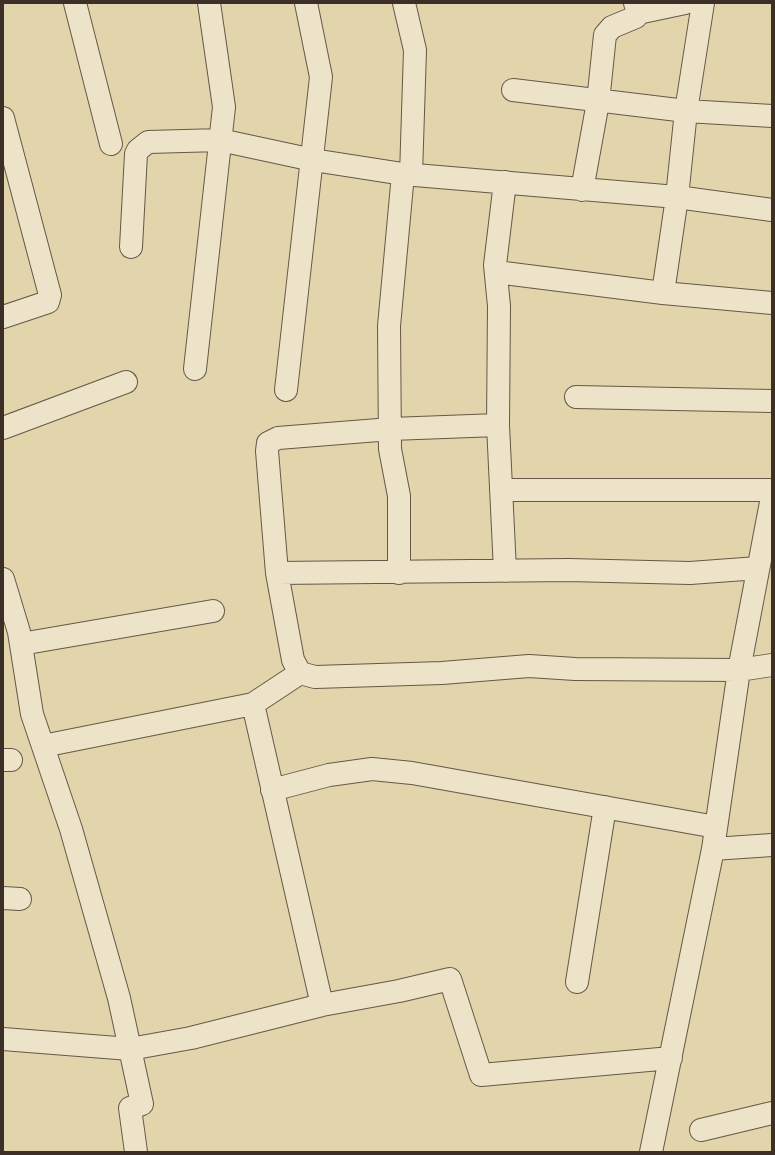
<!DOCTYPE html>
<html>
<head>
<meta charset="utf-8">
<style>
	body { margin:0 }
	#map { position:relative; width:775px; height:1155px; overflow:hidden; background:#e2d4ab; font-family:"IM FELL Great Primer",serif }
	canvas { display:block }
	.frame { position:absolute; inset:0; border:4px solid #3c2f27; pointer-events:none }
</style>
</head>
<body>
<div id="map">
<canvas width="775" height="1155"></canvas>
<div class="frame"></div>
</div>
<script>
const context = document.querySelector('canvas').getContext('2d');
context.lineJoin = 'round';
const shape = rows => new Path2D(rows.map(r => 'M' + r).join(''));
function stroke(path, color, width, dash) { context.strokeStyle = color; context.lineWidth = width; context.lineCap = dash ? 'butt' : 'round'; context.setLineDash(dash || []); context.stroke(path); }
const minor = shape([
	[75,3,111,144],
	[404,3,415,50,411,175],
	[638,13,685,3],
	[513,90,686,111,772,116],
	[3,118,50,295,48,302,3,317],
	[505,182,495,265,499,306,498,425,505,571],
	[582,190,598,102,605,35,612,27,636,17,638,13,635,3],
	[131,247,136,154,138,150,148,142,220,140,313,160,403,174,677,197,772,210],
	[496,272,663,293,772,303],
	[663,293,677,197,686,111,703,3],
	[195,369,224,107,209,3],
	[286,390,321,77,306,3],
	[576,397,772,401],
	[498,425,391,429,278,438,268,443,267,451,277,573,293,660,300,673,315,677,442,673,529,666,575,669,739,670,772,665],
	[3,428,126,382],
	[501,490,772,490],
	[277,573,569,570,690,573,758,568],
	[399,573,399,496,390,449,389,326,403,174],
	[3,579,19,632,32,714,71,829,119,998,142,1104,130,1108,136,1152],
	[21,644,213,611],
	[253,704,300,673],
	[43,746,253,704,322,1005],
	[3,760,11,760],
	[272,790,329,775,372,769,412,773,716,827],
	[713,849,772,845],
	[3,898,20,899],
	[577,982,605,807],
	[3,1039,130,1049,191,1038,322,1005,399,991,450,979,481,1075,671,1058],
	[701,1130,772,1113],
	[651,1152,713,849,739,670,772,497]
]);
stroke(minor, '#665848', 24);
stroke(minor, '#ece3c8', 22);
</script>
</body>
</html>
